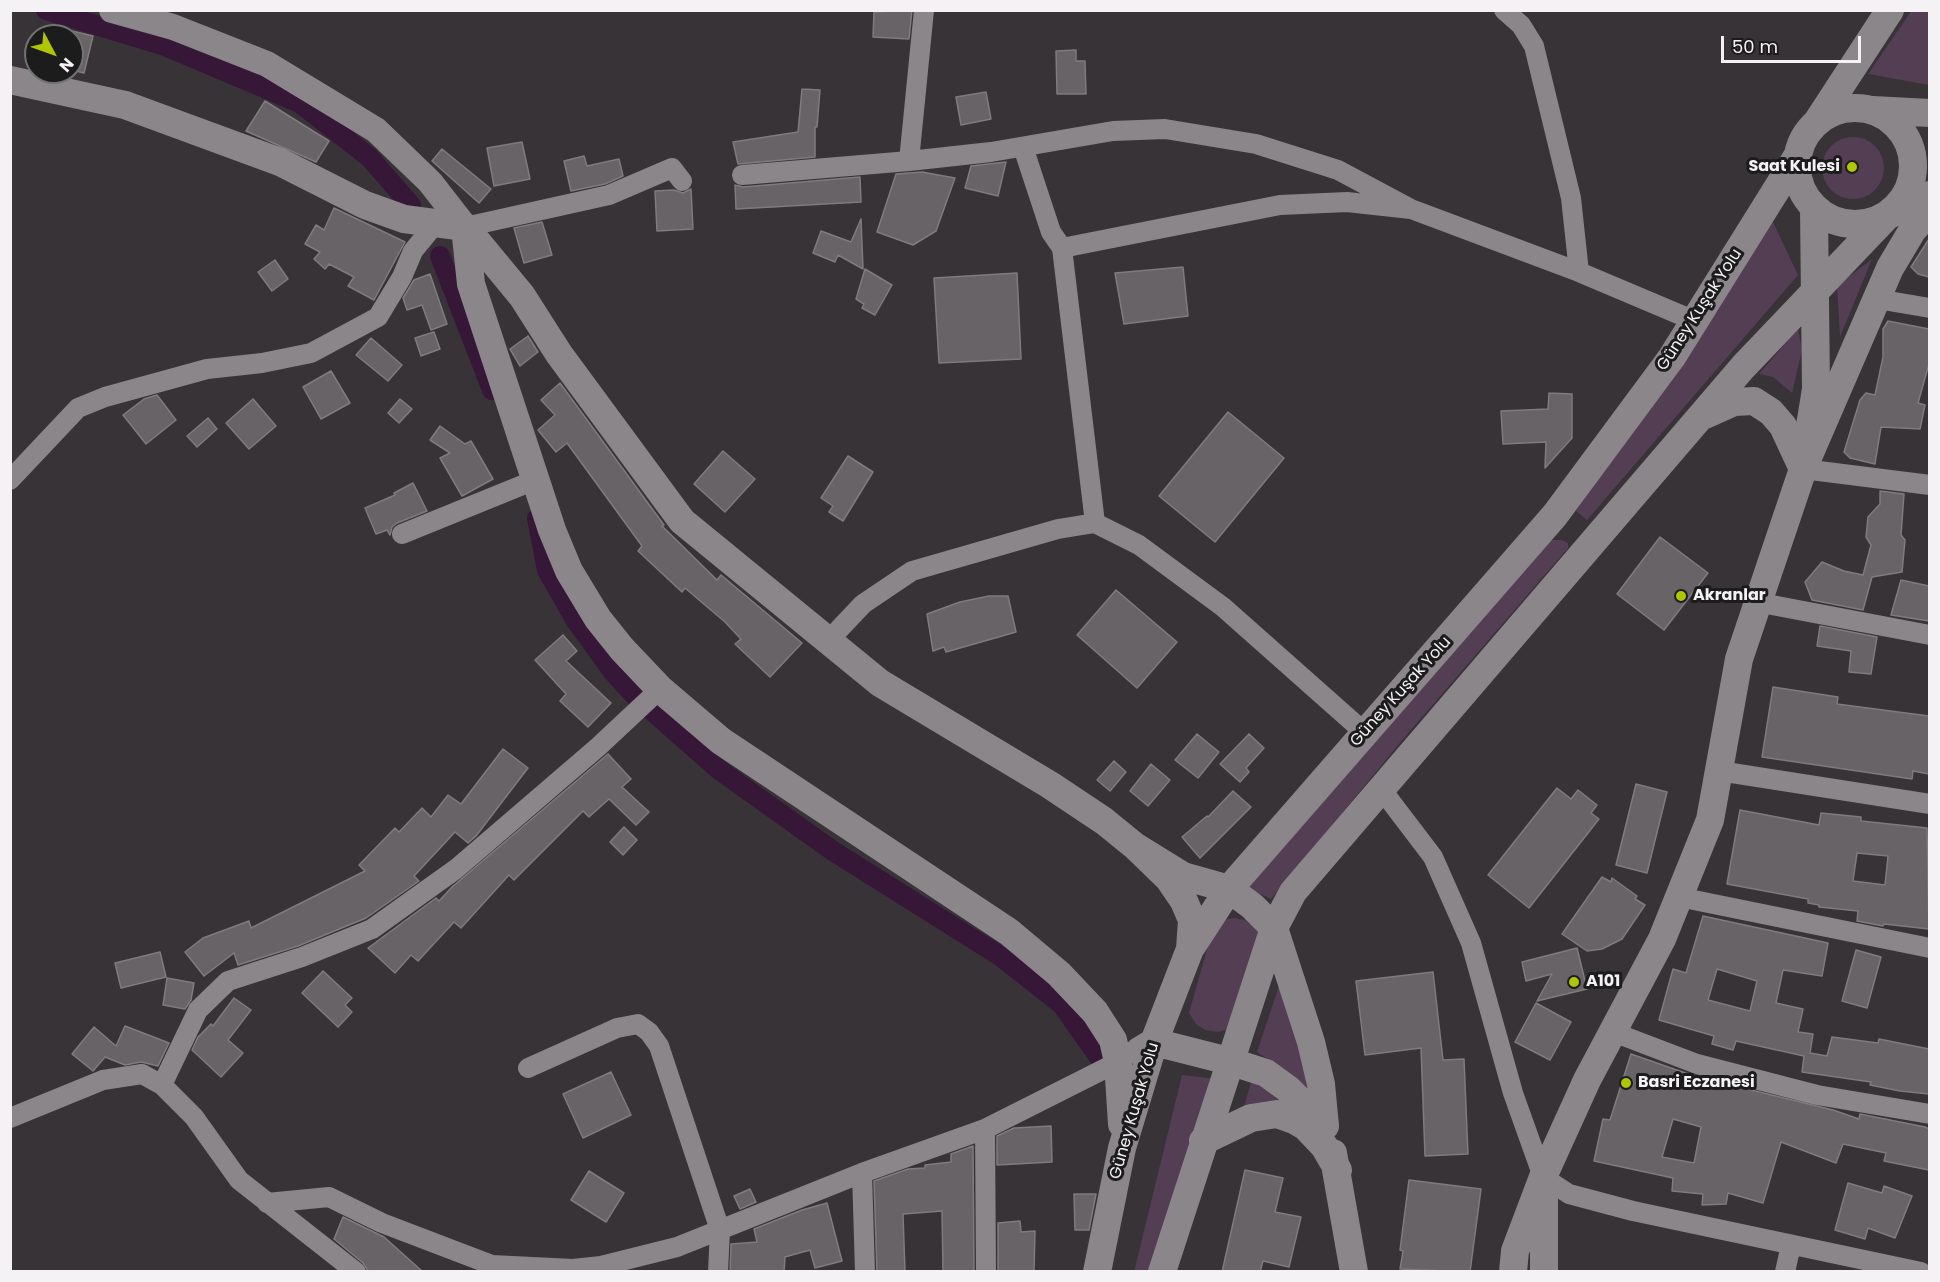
<!DOCTYPE html>
<html>
<head>
<meta charset="utf-8">
<style>
	body { margin:0 }
	#map { position:relative; width:1940px; height:1282px; overflow:hidden; background:#373337; font-family:Poppins,sans-serif }
	canvas { display:block }
	.frame { position:absolute; inset:0; border:12px solid #f4f2f4; pointer-events:none }
	.north { position:absolute; left:24px; top:24px; width:60px; height:60px; box-sizing:border-box; background:#1d1c1d; border:2px solid #737273; border-radius:50%; rotate:131deg; font-size:16px; font-weight:700; line-height:24px; text-align:center; color:#f4f2f4 }
	.north::after { content:''; display:block; margin:auto; width:21px; height:27px; background:#afc506; clip-path:polygon(50% 0,100% 100%,50% 72%,0 100%) }
	.scale { position:absolute; left:1721px; top:36px; width:140px; height:27px; box-sizing:border-box; border:3px solid #f4f2f4; border-top:0; padding-left:8px; font-size:18px; line-height:21px; white-space:nowrap; color:#f4f2f4; -webkit-text-stroke:4px #1d1c1d; paint-order:stroke }
</style>
</head>
<body>
<div id="map">
<canvas width="1940" height="1282"></canvas>
<div class="frame"></div>
<div class="north">N</div>
<div class="scale">50 m</div>
</div>
<script>
const context = document.querySelector('canvas').getContext('2d');
context.lineJoin = 'round';
function fillPath(path, color) { context.fillStyle = color; context.fill(path, 'evenodd'); }
const shape = rows => new Path2D(rows.map(r => 'M' + r).join(''));
function stroke(path, color, width, dash) { context.strokeStyle = color; context.lineWidth = width; context.lineCap = dash ? 'butt' : 'round'; context.setLineDash(dash || []); context.stroke(path); }
function write(font, color, halo, rows, align = 'center') {
  context.font = font + ' Poppins,sans-serif'; context.lineWidth = 6; context.setLineDash([]); context.textBaseline = 'middle'; context.strokeStyle = halo; context.fillStyle = color; for (const [text, x, y, turn = 0] of rows) {
    context.save(); context.translate(x, y); context.rotate((+turn || 0) * Math.PI / 180); context.textAlign = isNaN(turn) ? turn : align; if (halo) context.strokeText(text, 0, 0); context.fillText(text, 0, 0); context.restore();
  }
}
fillPath(shape([
	[1912,10,1929,11,1929,85,1868,74],
	'1822 168a31 31 0 1 1 62 0a31 31 0 1 1-62 0Z',
	[1771,218,1798,275,1587,520,1576,511],
	[1872,259,1840,337,1837,286],
	[1798,329,1802,350,1792,393,1773,377,1759,374],
	[1546,540,1562,540,1568,543,1568,548,1404,738,1271,899,1245,887],
	[1234,918,1245,920,1257,929,1262,938,1233,1028,1218,1032,1205,1030,1196,1024,1189,1013,1213,928,1224,920],
	[1280,983,1322,1115,1274,1063,1257,1052],
	[1182,1075,1216,1079,1161,1271,1134,1272],
	[1252,1079,1295,1107,1243,1110]
]), '#543e53');
stroke(shape([
	[46,10,165,46,300,103,369,157,411,205],
	[440,256,492,390],
	[537,518,547,570,576,621,613,672,634,695,718,769,833,851,1000,956,1062,1005,1101,1060]
]), '#371737', 20);
const building = shape([
	[912,10,909,39,873,37,874,12,912,10],
	[72,31,93,36,84,73,72,70,72,31],
	[1076,50,1076,61,1085,61,1086,94,1057,94,1056,51,1076,50],
	[802,89,820,90,817,127,815,127,815,157,738,164,733,142,798,132,802,89],
	[986,92,991,119,961,125,956,97,986,92],
	[265,101,329,141,316,162,246,131,265,101],
	[522,142,530,179,494,186,487,148,522,142],
	[442,149,491,189,479,203,432,161,442,149],
	[584,156,587,166,619,159,623,176,605,184,571,191,564,161,584,156],
	[1006,162,998,196,965,188,971,166,1006,162],
	[922,172,955,178,936,231,913,245,877,232,896,174,922,172],
	[860,177,861,202,736,209,735,185,743,187,860,177],
	[691,189,693,229,657,231,655,191,674,190,683,193,691,189],
	[334,208,405,242,374,300,348,286,354,277,329,264,325,269,314,259,320,252,305,244,316,225,324,230,334,208],
	[861,219,863,269,838,255,835,262,813,253,821,231,851,242,861,219],
	[542,222,552,255,524,263,514,228,542,222],
	[1929,239,1929,277,1918,274,1911,267,1929,239],
	[275,260,288,279,272,291,258,272,275,260],
	[1183,267,1188,316,1124,324,1115,273,1183,267],
	[865,269,892,285,875,315,862,308,864,304,856,299,865,269],
	[1017,273,1021,359,939,363,934,278,1017,273],
	[430,274,447,324,431,330,422,305,407,310,403,298,414,280,430,274],
	[1888,321,1929,329,1929,364,1918,403,1925,405,1920,429,1881,427,1875,464,1850,458,1844,452,1860,400,1866,393,1875,395,1883,357,1883,329,1888,321],
	[434,332,440,349,421,356,415,338,434,332],
	[528,336,538,352,520,366,510,349,528,336],
	[371,338,402,365,388,381,356,355,371,338],
	[331,371,350,403,321,419,303,387,331,371],
	[560,383,664,525,662,526,717,580,721,575,802,643,770,677,735,644,741,639,725,622,685,588,682,592,638,551,642,546,567,443,556,452,538,430,555,415,541,400,560,383],
	[1549,393,1572,394,1572,438,1545,468,1546,442,1503,444,1501,411,1548,409,1549,393],
	[157,395,176,420,146,444,123,415,144,399,157,395],
	[253,399,276,426,249,449,226,423,253,399],
	[400,399,412,409,399,423,388,413,400,399],
	[1228,412,1284,458,1215,542,1159,496,1228,412],
	[208,418,217,429,197,447,187,436,208,418],
	[440,426,465,444,471,441,493,479,462,496,440,458,450,453,430,440,440,426],
	[723,451,755,479,725,512,694,484,723,451],
	[848,456,873,472,843,521,829,512,833,506,821,498,848,456],
	[413,483,427,511,397,523,392,527,390,535,387,530,376,534,365,508,395,495,394,493,413,483],
	[1880,491,1904,494,1901,535,1905,540,1902,572,1872,577,1863,610,1812,600,1805,582,1822,562,1844,571,1863,575,1871,545,1866,537,1868,517,1880,504,1880,491],
	[1660,537,1708,573,1664,630,1617,594,1660,537],
	[1901,580,1929,586,1929,621,1891,615,1901,580],
	[1116,590,1177,642,1137,688,1077,635,1116,590],
	[989,596,1008,596,1016,632,946,652,944,647,933,651,927,614,960,602,989,596],
	[1820,626,1877,637,1871,674,1849,672,1851,651,1817,646,1820,626],
	[563,635,577,651,566,661,611,703,588,727,560,701,566,694,535,660,563,635],
	[1773,687,1838,697,1837,704,1929,716,1929,774,1913,771,1912,779,1762,757,1773,687],
	[1197,734,1219,752,1198,778,1175,760,1197,734],
	[1249,734,1264,748,1246,768,1249,772,1240,782,1220,764,1249,734],
	[503,749,528,768,476,836,468,843,455,832,414,876,419,881,366,918,298,946,238,965,234,953,204,976,185,952,203,938,249,921,251,928,365,871,359,865,395,828,399,832,422,808,431,817,448,795,461,804,503,749],
	[608,754,631,779,622,787,649,812,636,825,609,799,589,817,583,811,514,880,509,875,461,928,454,922,418,961,411,955,395,973,368,948,436,898,439,901,452,887,608,754],
	[1114,761,1126,772,1110,791,1097,780,1114,761],
	[1151,764,1170,780,1148,806,1130,791,1151,764],
	[1636,784,1667,792,1647,873,1616,865,1636,784],
	[1557,788,1571,799,1578,790,1597,805,1591,813,1599,819,1529,908,1488,875,1557,788],
	[1233,791,1251,807,1200,858,1182,837,1207,816,1208,817,1233,791],
	[1740,810,1819,825,1821,813,1861,817,1861,821,1927,828,1929,929,1884,924,1883,926,1857,921,1858,911,1819,907,1819,905,1808,903,1808,899,1727,884,1740,810],
	[1857,853,1888,856,1885,885,1853,881,1857,853],
	[624,827,637,840,623,855,610,842,624,827],
	[1602,877,1611,882,1612,878,1637,896,1635,899,1645,905,1622,939,1602,949,1587,951,1562,934,1602,877],
	[1703,916,1828,943,1822,976,1783,970,1776,1003,1803,1009,1798,1032,1813,1034,1810,1053,1827,1056,1832,1037,1878,1043,1879,1039,1929,1049,1929,1094,1900,1091,1870,1085,1871,1082,1802,1072,1804,1056,1736,1041,1733,1050,1712,1044,1714,1036,1659,1020,1673,969,1686,973,1703,916],
	[1717,969,1757,981,1750,1011,1708,1000,1717,969],
	[1577,948,1587,989,1537,1001,1552,974,1526,981,1522,962,1577,948],
	[1856,950,1881,957,1867,1008,1842,1001,1856,950],
	[160,952,166,977,121,988,115,963,160,952],
	[323,971,352,998,345,1005,352,1012,338,1027,302,993,323,971],
	[1433,972,1443,1060,1464,1059,1468,1154,1425,1156,1421,1048,1365,1055,1356,981,1433,972],
	[167,978,194,983,191,1000,185,1009,163,1005,167,978],
	[234,998,251,1010,228,1040,243,1053,221,1077,192,1050,198,1037,211,1024,213,1026,234,998],
	[1536,1003,1571,1022,1550,1060,1515,1042,1536,1003],
	[125,1026,169,1043,158,1066,141,1062,125,1065,105,1057,93,1071,72,1054,94,1027,116,1046,125,1026],
	[1631,1054,1694,1076,1833,1110,1859,1119,1860,1114,1925,1127,1929,1129,1929,1170,1884,1161,1886,1153,1843,1144,1836,1163,1781,1142,1763,1203,1728,1193,1726,1204,1702,1205,1703,1194,1672,1191,1673,1178,1594,1161,1603,1119,1610,1120,1631,1054],
	[1673,1119,1701,1127,1694,1163,1662,1157,1673,1119],
	[611,1072,631,1115,583,1138,563,1094,611,1072],
	[1051,1126,1052,1162,997,1165,997,1136,1014,1128,1051,1126],
	[973,1146,974,1272,943,1272,942,1211,903,1214,905,1272,877,1272,874,1181,908,1169,925,1168,925,1165,951,1162,951,1154,973,1146],
	[1245,1170,1283,1178,1275,1212,1301,1217,1289,1267,1263,1261,1260,1272,1222,1272,1245,1170],
	[589,1171,624,1193,606,1222,571,1200,589,1171],
	[1409,1180,1481,1189,1470,1272,1400,1269,1403,1251,1400,1250,1409,1180],
	[1848,1183,1882,1193,1884,1186,1912,1196,1895,1238,1868,1228,1865,1239,1835,1230,1848,1183],
	[750,1189,756,1202,740,1209,734,1196,750,1189],
	[1074,1194,1096,1194,1089,1230,1075,1230,1074,1194],
	[827,1203,842,1261,815,1268,810,1250,785,1257,784,1272,730,1272,731,1244,757,1242,754,1229,802,1210,827,1203],
	[343,1217,384,1237,423,1272,369,1272,363,1263,334,1239,343,1217],
	[1020,1221,1021,1232,1035,1231,1034,1272,998,1272,998,1223,1020,1221]
]);
fillPath(building, '#676367');
stroke(building, '#7f7b7e', 1.5);
stroke(shape([
	[1504,10,1521,25,1534,46,1571,198,1579,272],
	[1023,147,1051,232,1062,248,1095,523],
	[909,161,924,10],
	[742,175,909,161,991,152,1113,131,1165,129,1256,144,1338,170,1411,209],
	[465,227,609,195,672,168,682,181],
	[1062,248,1280,205,1347,202,1411,209,1579,272,1695,321],
	[1877,299,1930,308],
	[1803,469,1930,485],
	[10,480,78,408,105,397,207,369,262,363,311,353,378,317,402,277,413,251,436,223],
	[402,534,535,480],
	[1756,602,1930,635],
	[827,642,863,604,912,571,1058,529,1095,523,1139,545,1223,607,1364,732],
	[1719,771,1930,804],
	[1382,790,1433,857,1471,943,1513,1093,1543,1177,1569,1194,1633,1211,1921,1272],
	[1679,897,1930,948],
	[1613,1032,1697,1064,1817,1095,1930,1114],
	[528,1068,617,1028,638,1024,649,1032,659,1046,720,1230,718,1272],
	[162,1085,198,1010,228,981,302,957,372,929,456,869,598,747,660,689],
	[10,1118,103,1080,142,1074,162,1085,194,1117,239,1180,356,1272],
	[985,1129,986,1272],
	[862,1173,865,1272],
	[267,1203,329,1197,382,1223,492,1265,573,1269,601,1266,677,1247,862,1173,985,1129,1118,1062],
	[1785,1272,1791,1245]
]), '#8b868a', 20);
stroke(shape([
	[112,10,173,27,267,64,376,130,430,182,465,227]
]), '#8b868a', 26);
stroke(shape([
	[10,80,125,105,280,162,365,205,404,219,465,227,522,296,559,354,682,521,880,683,1050,785,1104,821,1136,847],
	'1797 166a58 58 0 1 1 116 0a58 58 0 1 1-116 0Z',
	[1872,110,1930,113],
	[1817,122,1890,10],
	[1814,209,1816,389,1803,469,1890,268,1912,231,1930,211],
	[465,227,471,284,552,530,569,571,598,619,622,649,660,689,721,741,1009,932,1059,974,1095,1012,1113,1040,1118,1062,1122,1124],
	[1139,1051,1154,1042,1229,1061,1266,1073,1288,1089,1325,1126,1321,1084,1311,1042,1274,928,1252,906,1229,889,1183,876,1136,847,1169,879,1184,901,1192,920,1190,949],
	[1203,1141,1251,1118,1277,1114,1294,1120,1306,1127,1324,1146,1338,1170],
	[1333,1153,1354,1272],
	[1544,1194,1544,1272],
	[1097,1272,1122,1148,1154,1042,1190,949,1229,889,1555,515,1672,357,1798,155],
	[1162,1272,1274,928,1293,892,1743,367,1887,216,1930,195],
	[1513,1272,1515,1251,1543,1177,1587,1080,1662,939,1710,820,1739,659,1803,469,1783,426,1771,412,1754,401,1734,402,1705,415]
]), '#8b868a', 28);
for (const [x, y, r, color] of [
	[1852,167,6,"#afc506"],
	[1681,596,6,"#afc506"],
	[1574,982,6,"#afc506"],
	[1626,1083,6,"#afc506"]
]) { const dot = new Path2D(); dot.arc(x, y, r, 0, 2 * Math.PI); context.fillStyle = color; context.fill(dot); stroke(dot, '#1d1c1d', 2); }
write('bold 16px', '#f4f2f4', '#1d1c1d', [
	["Saat Kulesi",1840,167,"right"],
	["Akranlar",1693,596],
	["A101",1586,982],
	["Basri Eczanesi",1638,1083]
], 'left');
write('16px', '#f4f2f4', '#1d1c1d', [
	["Güney Kuşak Yolu",1700,310,-57],
	["Güney Kuşak Yolu",1401,692,-48],
	["Güney Kuşak Yolu",1135,1111,-74]
]);
</script>
</body>
</html>
